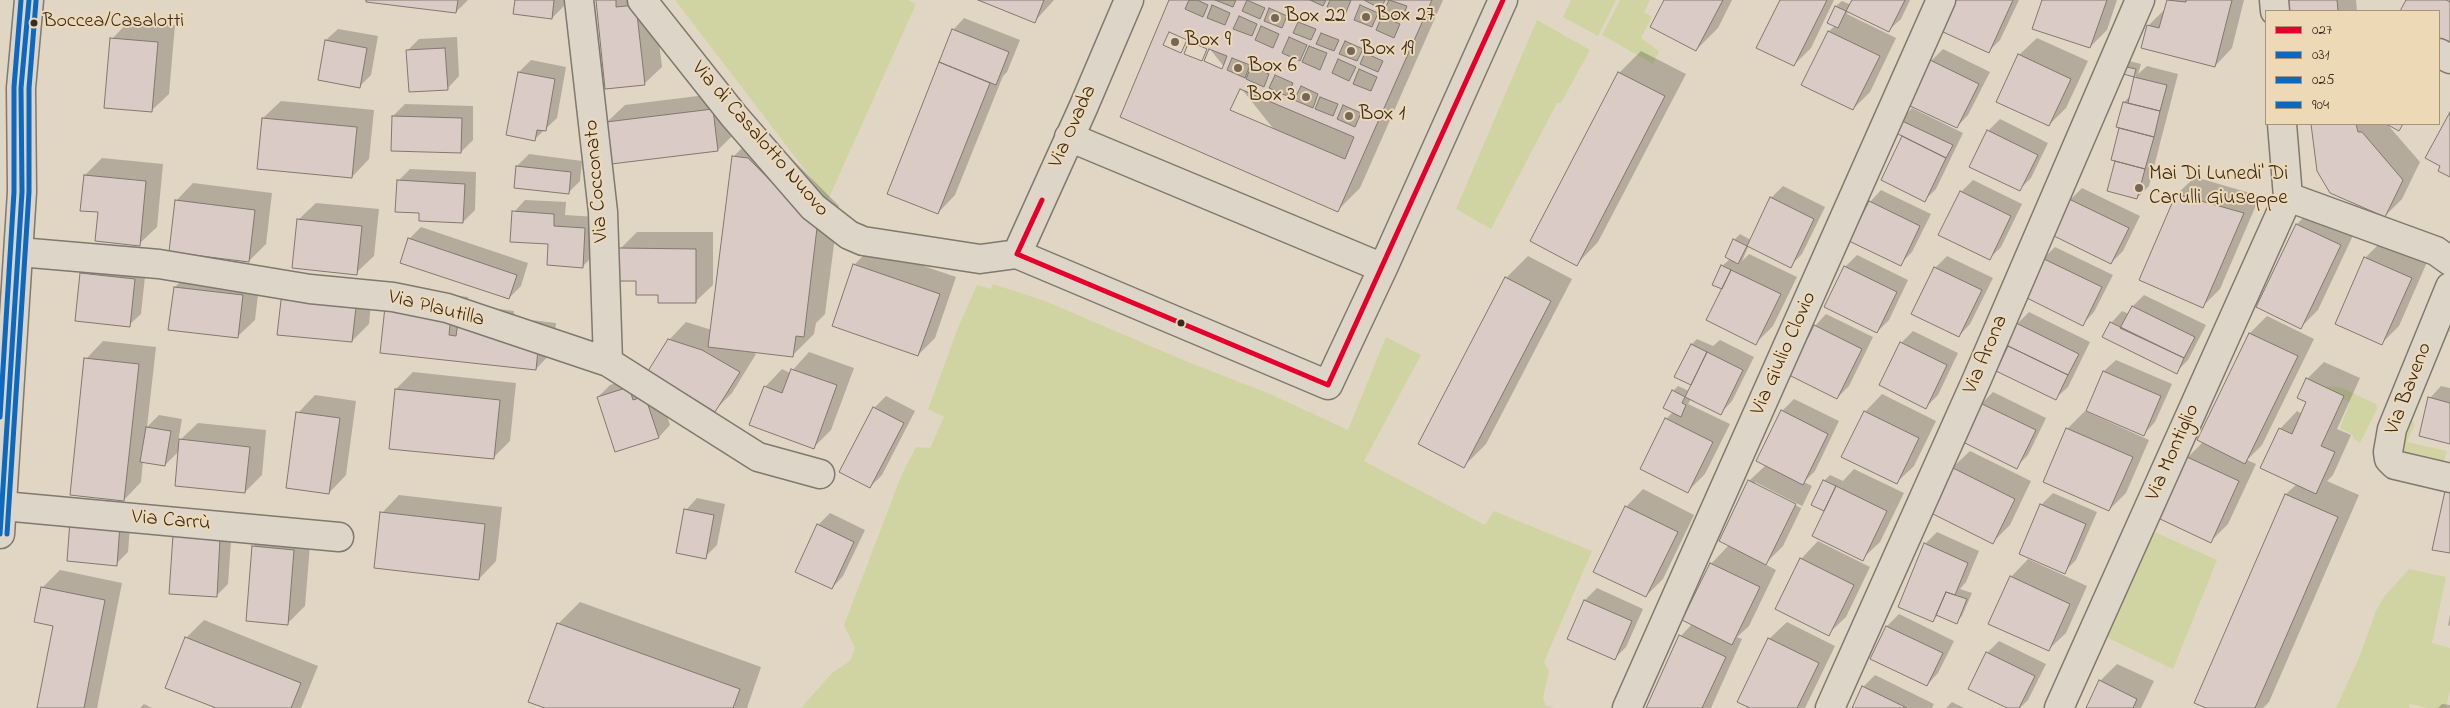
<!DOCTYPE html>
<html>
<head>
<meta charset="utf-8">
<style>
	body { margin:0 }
	#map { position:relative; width:2450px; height:708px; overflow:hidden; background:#e1d6c4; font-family:"Indie Flower",sans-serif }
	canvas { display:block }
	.legend { position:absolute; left:2265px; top:10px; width:175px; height:115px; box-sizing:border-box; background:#eed9b7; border:1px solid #a6937a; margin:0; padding:6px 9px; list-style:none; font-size:15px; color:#3b2a1e }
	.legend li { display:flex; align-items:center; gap:10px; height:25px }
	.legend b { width:25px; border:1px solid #a6937a }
</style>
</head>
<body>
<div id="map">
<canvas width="2450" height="708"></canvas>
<ul class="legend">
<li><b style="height:6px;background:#e4002b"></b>027</li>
<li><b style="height:6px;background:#0c69bf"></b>031</li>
<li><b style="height:6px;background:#0c69bf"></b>025</li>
<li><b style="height:6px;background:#0c69bf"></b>904</li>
</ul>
</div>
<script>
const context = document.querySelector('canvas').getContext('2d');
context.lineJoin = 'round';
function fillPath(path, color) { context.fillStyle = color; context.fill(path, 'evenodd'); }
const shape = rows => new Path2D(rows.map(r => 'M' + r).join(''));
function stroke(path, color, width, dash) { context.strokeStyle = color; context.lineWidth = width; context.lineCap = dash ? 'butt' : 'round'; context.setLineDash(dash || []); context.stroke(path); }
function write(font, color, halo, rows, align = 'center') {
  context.font = font + ' "Indie Flower",sans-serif'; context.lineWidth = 4; context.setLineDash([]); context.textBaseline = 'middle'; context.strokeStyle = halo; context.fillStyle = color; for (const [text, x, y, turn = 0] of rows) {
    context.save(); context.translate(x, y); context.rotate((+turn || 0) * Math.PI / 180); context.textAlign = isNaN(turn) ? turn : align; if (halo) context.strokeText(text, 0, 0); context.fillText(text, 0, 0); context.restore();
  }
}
fillPath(shape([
	[675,0,908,0,916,4,828,200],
	[1571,0,1616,0,1598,36,1563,17],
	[1620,0,1650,0,1644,12,1652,17,1641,38,1659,51,1653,64,1602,35],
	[1537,20,1590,50,1561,103,1557,103,1491,229,1456,209],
	[993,284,1045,301,1188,362,1270,394,1348,430,1386,337,1421,355,1364,461,1485,525,1494,511,1592,551,1544,662,1549,671,1543,698,1546,706,1554,708,801,708,832,673,850,661,855,648,844,625,902,474,916,447,930,448,944,417,928,409,958,328,977,285,991,289],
	[2327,386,2340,387,2376,404,2377,409,2360,443,2353,438,2353,435,2340,428,2350,402,2321,390],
	[2411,420,2415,424,2407,442,2447,451,2444,461,2402,453,2399,446],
	[2148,529,2217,560,2173,669,2102,635],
	[2409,569,2446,577,2432,643,2450,648,2450,689,2446,708,2427,708,2410,704,2409,708,2336,708,2358,660,2376,611,2383,598]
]), '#d0d4a2');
fillPath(shape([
	[367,0,468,0,456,12],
	[516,0,564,0,564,6,552,18],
	[597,0,654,0,662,67,644,84],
	[981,0,1054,0,1035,21],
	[1171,0,1443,0,1360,188,1338,210],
	[1665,0,1732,0,1718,28,1696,50],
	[1781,0,1834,0,1811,48,1794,65],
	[1853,0,1910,0,1901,19,1889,30,1848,11,1847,14,1896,38,1870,92,1853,109,1803,84,1829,31,1835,26,1828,23,1836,6,1842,1,1851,5],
	[1957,0,2019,0,2000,40,1988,52],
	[2044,0,2117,0,2107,30,2090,47],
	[2168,0,2244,0,2232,48,2215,66,2143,47,2149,25,2166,8],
	[2286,0,2356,0,2357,11,2287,11],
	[2408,0,2450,0,2450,49,2439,44,2439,11,2402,11],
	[964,18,1020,40,1007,72,1003,76,955,195,938,213,888,193,953,30],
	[129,21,175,25,169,94,151,111,112,39],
	[338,29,378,36,371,75,360,86,326,40],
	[457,37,459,76,448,88,407,51,419,39],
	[2037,38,2088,61,2066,108,2049,125,2019,55],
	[1943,49,1990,72,1968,115,1957,127,1931,61],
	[1641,51,1686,74,1598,242,1577,264,1619,73],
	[531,60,566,67,557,118,535,139,519,72],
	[2129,61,2141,64,2138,74,2147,66,2178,74,2149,186,2137,198,2116,160,2112,159,2121,128,2124,102,2131,95,2136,76,2122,72,2123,66],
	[730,92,735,133,718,150,607,122,625,105],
	[281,101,374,110,369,159,352,177,263,118],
	[405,104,473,106,473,140,461,152,393,116],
	[1912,108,1963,133,1936,189,1924,201,1882,180,1904,136,1901,120],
	[2000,119,2048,143,2031,178,2019,190,1988,131],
	[2312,124,2387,124,2420,162,2402,199,2385,216,2318,171],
	[755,135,770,137,839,206,825,314,816,323,814,334,792,356,750,351,756,354,732,393,714,411,669,340,686,322,712,330,733,157],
	[529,154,582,161,580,181,568,193,515,187,517,166],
	[102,158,163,164,157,227,139,244,99,211,85,175],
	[410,169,476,172,475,210,463,222,420,212,398,181],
	[2195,177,2260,196,2220,289,2203,306,2177,194],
	[1973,180,2022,204,2001,247,1989,259,1961,192],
	[193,183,272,193,266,244,249,261,176,201],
	[1783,186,1825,207,1802,254,1790,266,1749,245,1742,261,1749,254,1797,277,1773,326,1756,343,1723,289,1722,266,1730,259,1734,240,1740,234,1751,240,1771,198],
	[2082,188,2140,216,2123,251,2111,263,2054,235,2070,200],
	[1881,190,1931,214,1912,252,1900,264,1870,202],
	[525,200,566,202,565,215,597,217,595,254,583,266,549,243,514,212],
	[316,203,379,209,374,256,356,273,298,220],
	[2314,207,2357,227,2318,310,2301,327,2258,307,2297,224],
	[421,227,528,263,521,286,509,298,409,239],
	[637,232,713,232,713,285,695,302,659,294,637,280,620,249],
	[2383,240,2428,260,2399,326,2382,343,2336,323,2365,258],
	[2055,247,2113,275,2094,312,2083,324,2043,259],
	[871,248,956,277,935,338,918,355,854,265],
	[1857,255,1908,280,1889,320,1877,332,1845,267],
	[1528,256,1572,279,1486,444,1464,466,1420,443,1506,278],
	[1947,256,1993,278,1970,324,1959,336,1935,268],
	[93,262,146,267,141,314,129,325,81,274],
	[192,270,260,278,255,320,237,337,175,287],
	[373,282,369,324,352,341,279,334],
	[403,290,468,297,466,317,476,306,514,311,514,318,556,323,553,351,536,369,381,352],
	[2144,295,2206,325,2188,360,2176,372,2111,323,2122,311,2129,314,2133,306],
	[2029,312,2090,342,2068,387,2056,398,1998,370,2017,324],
	[1826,314,1873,337,1849,386,1837,398,1815,326],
	[2267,316,2314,339,2262,445,2247,460,2256,464,2228,524,2211,541,2160,518,2188,457,2203,442,2198,440,2250,333],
	[1913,331,1958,353,1938,395,1926,407,1901,343],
	[1697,339,1713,346,1720,340,1754,357,1732,401,1721,413,1691,399,1688,404,1730,424,1705,474,1688,491,1666,419,1673,412,1673,391,1678,386,1689,391,1692,384,1676,376,1692,344],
	[103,341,156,347,147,427,159,415,182,419,178,442,198,423,266,430,262,475,245,492,180,450,165,465,143,461,141,482,124,500,86,359],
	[809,352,854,368,831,430,813,448,765,387,782,369,790,373],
	[2116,360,2172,384,2155,422,2144,434,2088,410,2104,371],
	[2324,362,2360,378,2337,429,2351,435,2333,475,2327,481,2359,495,2269,702,2263,708,2209,708,2195,702,2286,494,2297,484,2280,429,2297,411,2302,414,2308,401,2307,379],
	[413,372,516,383,510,441,493,458,396,389],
	[640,376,657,385,670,425,659,437,616,451,598,397,610,385],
	[2441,386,2450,388,2450,443,2430,398],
	[1993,392,2046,418,2028,455,2016,467,1981,404],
	[1882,394,1936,421,1914,466,1896,483,1865,412],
	[315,395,356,401,346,475,329,493,298,413],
	[886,396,915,411,882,475,870,487,874,408],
	[1794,399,1839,421,1815,471,1804,482,1812,486,1783,546,1765,564,1776,570,1749,626,1737,637,1742,639,1711,708,1647,708,1681,636,1692,624,1711,564,1729,545,1749,481,1766,465,1782,411],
	[1755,482,1802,506,1801,508,1755,485],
	[2085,411,2149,440,2126,493,2109,510,2067,429],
	[1970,451,2031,481,2010,525,1993,542,1952,468],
	[1854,469,1904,493,1880,542,1862,559,1825,511,1824,481,1830,475,1843,481],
	[1643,489,1694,515,1663,579,1646,596,1595,571,1626,507],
	[2053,493,2097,512,2076,560,2064,572,2041,505],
	[399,495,502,507,496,561,479,579,382,513],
	[697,498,725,504,717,545,705,557,686,510],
	[830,513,865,530,843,576,832,588,818,525],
	[131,514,128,552,116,564,71,522],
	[232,527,228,584,216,596,170,593],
	[271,529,311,533,305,606,287,624,253,547],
	[1937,532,1979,551,1966,582,1960,589,1972,593,1962,616,1956,622,1939,614,1933,620,1925,544],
	[1818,541,1870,567,1846,617,1828,634,1801,559],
	[2028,559,2087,586,2066,633,2048,650,2011,577],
	[60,570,122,583,97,708,39,708,55,625,42,588],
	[1597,588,1643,609,1626,647,1614,659,1568,638,1585,600],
	[580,602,761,667,747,708,548,708,558,624],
	[1899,614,1954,641,1938,673,1927,685,1871,658,1887,626],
	[2450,615,2450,626,2448,625],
	[204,620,318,666,301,708,220,708,167,687,186,638],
	[1787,622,1835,646,1805,708,1746,708,1769,639],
	[1999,641,2046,664,2028,700,2020,708,2010,708,1987,653],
	[2117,664,2154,681,2141,708,2088,708,2100,681],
	[1875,675,1934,704,1932,708,1853,708,1863,687],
	[1952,702,1964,708,1946,708],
	[144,704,152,708,140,708],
	[2442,704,2450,705,2450,708,2438,708]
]), '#0003');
const building = shape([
	[366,0,458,0,456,13,366,2,366,0],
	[515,0,554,0,552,19,513,14,515,0],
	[596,0,616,0,616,7,636,5,645,85,605,89,596,0],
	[978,0,1044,0,1035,23,978,0],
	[1169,0,1432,0,1338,212,1120,117,1169,0],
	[1189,0,1197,0,1208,5,1203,17,1185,9,1189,0],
	[1215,0,1236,0,1233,7,1215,0],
	[1247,0,1265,8,1260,19,1242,11,1247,0],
	[1310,0,1326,0,1323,6,1310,0],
	[1330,0,1351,0,1345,15,1327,7,1330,0],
	[1364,0,1385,0,1381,9,1364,0],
	[1389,0,1407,6,1402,19,1384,11,1389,0],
	[1664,0,1723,0,1696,51,1650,27,1664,0],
	[1780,0,1827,0,1794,66,1756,48,1780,0],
	[1852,0,1905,0,1889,32,1846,11,1852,0],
	[1956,0,2013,0,1989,53,1941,31,1956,0],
	[2042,0,2107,0,2090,48,2032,29,2042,0],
	[2167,0,2186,2,2186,0,2232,0,2215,67,2141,48,2147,25,2159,28,2167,0],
	[2285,0,2337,0,2338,11,2286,11,2285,0],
	[2406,0,2446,0,2450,2,2450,51,2439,45,2439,11,2400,11,2406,0],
	[1212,5,1230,13,1225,25,1207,18,1212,5],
	[1360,5,1378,13,1372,27,1354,20,1360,5],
	[1835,6,1846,11,1838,28,1827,23,1835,6],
	[1269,8,1287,16,1282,28,1264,21,1269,8],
	[1239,16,1257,24,1252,36,1233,29,1239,16],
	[1382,16,1400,24,1394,38,1376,30,1382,16],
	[1298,22,1316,29,1311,40,1293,33,1298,22],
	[1261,26,1279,34,1273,48,1255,40,1261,26],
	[952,29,1009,52,996,85,939,62,952,29],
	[1828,31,1880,56,1853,110,1801,85,1828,31],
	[1169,32,1187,40,1181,53,1163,45,1169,32],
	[1321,33,1339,40,1334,51,1316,44,1321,33],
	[1289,37,1307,45,1300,61,1282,53,1289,37],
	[110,38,158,42,152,112,104,108,110,38],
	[325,40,367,48,360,88,318,80,325,40],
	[1189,41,1207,49,1202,61,1184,54,1189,41],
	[1345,41,1363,49,1357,61,1339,54,1345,41],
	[1309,46,1327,53,1320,70,1302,62,1309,46],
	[445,48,448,90,409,92,406,50,445,48],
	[1209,49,1227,56,1222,69,1204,61,1209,49],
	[1365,53,1383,61,1378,72,1360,64,1365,53],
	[2018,54,2071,79,2049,126,1996,102,2018,54],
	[1232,58,1250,65,1245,78,1227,70,1232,58],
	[1338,59,1356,67,1349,81,1332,73,1338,59],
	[1930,60,1979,84,1957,128,1908,105,1930,60],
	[939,62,990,83,938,214,887,194,939,62],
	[1251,66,1269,74,1264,87,1246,79,1251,66],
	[2122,66,2136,69,2134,77,2120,73,2122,66],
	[1359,69,1377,77,1371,91,1353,84,1359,69],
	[518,72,555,79,546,131,537,130,535,141,506,135,518,72],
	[1618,72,1665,96,1577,266,1530,241,1618,72],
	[1275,75,1293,83,1287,96,1269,88,1275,75],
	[2134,77,2167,85,2160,111,2128,103,2134,77],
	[1301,86,1318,94,1313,108,1294,100,1301,86],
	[1240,89,1354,137,1345,159,1230,110,1240,89],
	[1320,97,1338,104,1333,116,1315,109,1320,97],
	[2123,102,2160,111,2154,137,2116,127,2123,102],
	[1343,105,1361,113,1355,127,1337,119,1343,105],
	[713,109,718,151,611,164,606,122,713,109],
	[2450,112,2450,177,2438,171,2440,166,2425,158,2450,112],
	[392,116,462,118,461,153,391,151,392,116],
	[262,118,357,127,352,178,257,169,262,118],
	[1900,120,1953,145,1946,158,1894,132,1900,120],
	[2311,124,2356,124,2358,132,2362,132,2403,180,2385,217,2330,193,2317,171,2311,124],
	[2386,124,2403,124,2399,131,2386,124],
	[2119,128,2154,137,2145,169,2111,160,2119,128],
	[1987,130,2038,155,2020,191,1969,167,1987,130],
	[1902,136,1946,158,1925,202,1881,180,1902,136],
	[732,156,748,158,817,228,804,337,796,336,793,357,708,347,732,156],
	[2115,161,2145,169,2137,199,2107,191,2115,161],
	[516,166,571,172,569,194,514,188,516,166],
	[84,175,146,181,140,246,95,241,98,212,80,211,84,175],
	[397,180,465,184,463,223,419,221,419,213,395,212,397,180],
	[1960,191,2011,216,1990,260,1938,235,1960,191],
	[2176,194,2244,213,2203,308,2139,280,2176,194],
	[1770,197,1814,219,1791,268,1747,246,1770,197],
	[2069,199,2129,228,2111,264,2052,235,2069,199],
	[175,200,255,210,249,262,169,252,175,200],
	[1869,201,1920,226,1901,266,1849,241,1869,201],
	[512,211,554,214,554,226,585,228,583,268,547,265,548,244,510,242,512,211],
	[297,219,362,226,357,275,292,268,297,219],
	[2296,224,2341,245,2301,329,2256,307,2296,224],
	[408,238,517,275,509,299,400,263,408,238],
	[1733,239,1747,246,1738,264,1725,257,1733,239],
	[618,248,696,249,696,303,658,303,658,295,636,295,636,281,618,281,618,248],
	[2364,257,2412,278,2382,345,2335,324,2364,257],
	[2042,258,2102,287,2083,326,2023,296,2042,258],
	[853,264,940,294,918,356,832,326,853,264],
	[1721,265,1731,270,1722,289,1712,285,1721,265],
	[1844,266,1897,292,1877,333,1824,307,1844,266],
	[1934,267,1982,290,1959,337,1911,314,1934,267],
	[1731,270,1781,294,1756,345,1706,320,1731,270],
	[80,273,135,279,130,327,75,321,80,273],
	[1505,277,1551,301,1464,468,1418,444,1505,277],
	[174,287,243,295,238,338,168,330,174,287],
	[282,292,357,299,352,342,277,335,282,292],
	[2132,306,2195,337,2184,358,2120,328,2132,306],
	[385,307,451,314,449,335,456,336,458,323,539,340,536,370,380,353,385,307],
	[2110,322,2184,358,2177,374,2102,337,2110,322],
	[2016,323,2079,354,2068,375,2006,345,2016,323],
	[1814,325,1862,349,1837,399,1789,375,1814,325],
	[2249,333,2298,356,2245,464,2197,440,2249,333],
	[668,339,702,350,740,372,715,412,648,371,668,339],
	[1900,342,1947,365,1926,409,1879,385,1900,342],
	[1691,344,1707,352,1691,385,1674,377,1691,344],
	[2008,346,2068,375,2056,400,1996,371,2008,346],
	[1707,352,1743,370,1721,415,1685,397,1707,352],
	[84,358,139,364,124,501,70,495,84,358],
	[791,369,837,385,814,449,749,425,764,386,782,393,791,369],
	[2103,371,2161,396,2144,436,2086,411,2103,371],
	[2306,378,2344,396,2321,446,2335,452,2316,494,2260,468,2279,428,2292,434,2306,402,2297,398,2306,378],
	[629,387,633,400,645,396,659,438,615,452,597,397,629,387],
	[395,389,500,400,494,459,389,449,395,389],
	[1672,390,1685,397,1682,403,1686,405,1681,417,1663,408,1672,390],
	[2428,397,2450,403,2450,444,2419,436,2428,397],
	[1980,403,2036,430,2017,469,1961,441,1980,403],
	[873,407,904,423,870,488,839,472,873,407],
	[1781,410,1828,434,1803,485,1756,461,1781,410],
	[1864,411,1919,438,1897,484,1841,457,1864,411],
	[296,412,340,418,329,494,286,488,296,412],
	[1665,418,1713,442,1688,493,1640,469,1665,418],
	[146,427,171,431,165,466,140,462,146,427],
	[2066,428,2133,457,2109,511,2043,482,2066,428],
	[179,439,250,447,245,493,175,486,179,439],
	[2187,457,2239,481,2211,543,2158,518,2187,457],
	[1951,467,2015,499,1993,544,1929,512,1951,467],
	[1748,480,1796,504,1766,565,1719,541,1748,480],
	[1823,480,1836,486,1824,511,1811,505,1823,480],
	[1836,486,1887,511,1863,561,1812,536,1836,486],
	[2445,491,2450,492,2450,553,2432,550,2445,491],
	[2285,494,2338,517,2255,708,2206,708,2194,703,2285,494],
	[2040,504,2086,524,2065,574,2019,554,2040,504],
	[1625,506,1678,532,1646,597,1593,572,1625,506],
	[684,509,714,515,706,559,676,553,684,509],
	[380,512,485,524,479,580,374,568,380,512],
	[70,521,120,525,117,566,67,561,70,521],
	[817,524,854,542,832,589,795,572,817,524],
	[173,535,220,538,217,597,169,594,173,535],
	[1924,543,1968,563,1955,595,1946,592,1933,622,1898,607,1924,543],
	[252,546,294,550,288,625,246,621,252,546],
	[1800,558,1854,585,1829,636,1775,609,1800,558],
	[1710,563,1760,587,1732,645,1682,620,1710,563],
	[2010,576,2070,604,2049,651,1988,624,2010,576],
	[41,587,105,600,84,708,37,708,53,626,34,622,41,587],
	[1946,592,1967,599,1957,624,1936,615,1946,592],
	[1584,600,1632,621,1615,660,1567,639,1584,600],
	[557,623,740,689,733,708,545,708,528,702,557,623],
	[1886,626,1943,653,1927,686,1870,659,1886,626],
	[1679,635,1726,657,1702,708,1646,708,1679,635],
	[185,637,301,683,291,708,216,708,165,688,185,637],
	[1768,638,1819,663,1797,708,1750,708,1737,702,1768,638],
	[1986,652,2035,676,2019,708,2007,708,1968,689,1986,652],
	[2099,680,2137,699,2133,708,2086,708,2099,680],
	[1862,686,1907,708,1852,708,1862,686]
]);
fillPath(building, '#dbcbc7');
stroke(building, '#81786e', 1);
const minor = shape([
	[579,0,603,212,608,362],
	[642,0,734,116,813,207,849,235,863,241,980,259,1017,254],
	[2274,0,2275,11],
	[2439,53,2450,59],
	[2282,124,2288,197,2436,251,2450,261],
	[1069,137,1383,268],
	[19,252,159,264,310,289,393,297,447,308,608,362,758,457,820,474],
	[1017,254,1328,385,1383,268,1503,0],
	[1017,254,1083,108,1129,0],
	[2450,287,2392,429,2388,452,2389,459,2395,465,2450,478],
	[3,506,339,537],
	[1627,708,1941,0],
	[1830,708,1977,379,2140,0],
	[2059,708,2288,197]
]);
const major = shape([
	[0,534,22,192,21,88,29,0]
]);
stroke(minor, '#81786e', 31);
stroke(major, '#81786e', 31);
stroke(minor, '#ddd5c8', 28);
stroke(major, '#ddd5c8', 28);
stroke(shape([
	[1042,200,1017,254,1328,385,1503,0]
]), '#e4002b', 5);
stroke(shape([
	[0,534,22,192,21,88,29,0]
]), '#0c69bf', 5);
stroke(shape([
	[7,534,29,192,29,88,36,1]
]), '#0c69bf', 5);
stroke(shape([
	[0,417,14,192,14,87,21,0]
]), '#0c69bf', 5);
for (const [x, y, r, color] of [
	[1366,17,5,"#756658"],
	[1275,18,5,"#756658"],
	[34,23,4.5,"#3b2a1e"],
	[1175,42,5,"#756658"],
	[1351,51,5,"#756658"],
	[1238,68,5,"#756658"],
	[1306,97,5,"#756658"],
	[1349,116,5,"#756658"],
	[2139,188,5,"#756658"],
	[1181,323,4.5,"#3b2a1e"]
]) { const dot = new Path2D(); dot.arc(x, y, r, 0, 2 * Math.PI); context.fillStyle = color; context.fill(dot); stroke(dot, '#eed9b7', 2); }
write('20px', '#3b2a1e', '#eed9b7', [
	["Boccea/Casalotti",43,23]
], 'left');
write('21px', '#3b2a1e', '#eed9b7', [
	["Box 27",1376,17],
	["Box 22",1285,18],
	["Box 9",1185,42],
	["Box 19",1361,51],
	["Box 6",1248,68],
	["Box 3",1296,97,"right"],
	["Box 1",1359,116],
	["Mai Di Lunedi' Di",2149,176],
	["Carulli Giuseppe",2149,200]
], 'left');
write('21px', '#3b2a1e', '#eed9b7', [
	["Via Ovada",1074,127,-66],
	["Via di Casalotto Nuovo",759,140,49],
	["Via Cocconato",598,181,-95],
	["Via Plautilla",436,310,14],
	["Via Giulio Clovio",1785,354,-66],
	["Via Arona",1987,355,-67],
	["Via Baveno",2410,389,-69],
	["Via Montiglio",2174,453,-66],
	["Via Carrù",171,522,5]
]);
</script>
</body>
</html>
